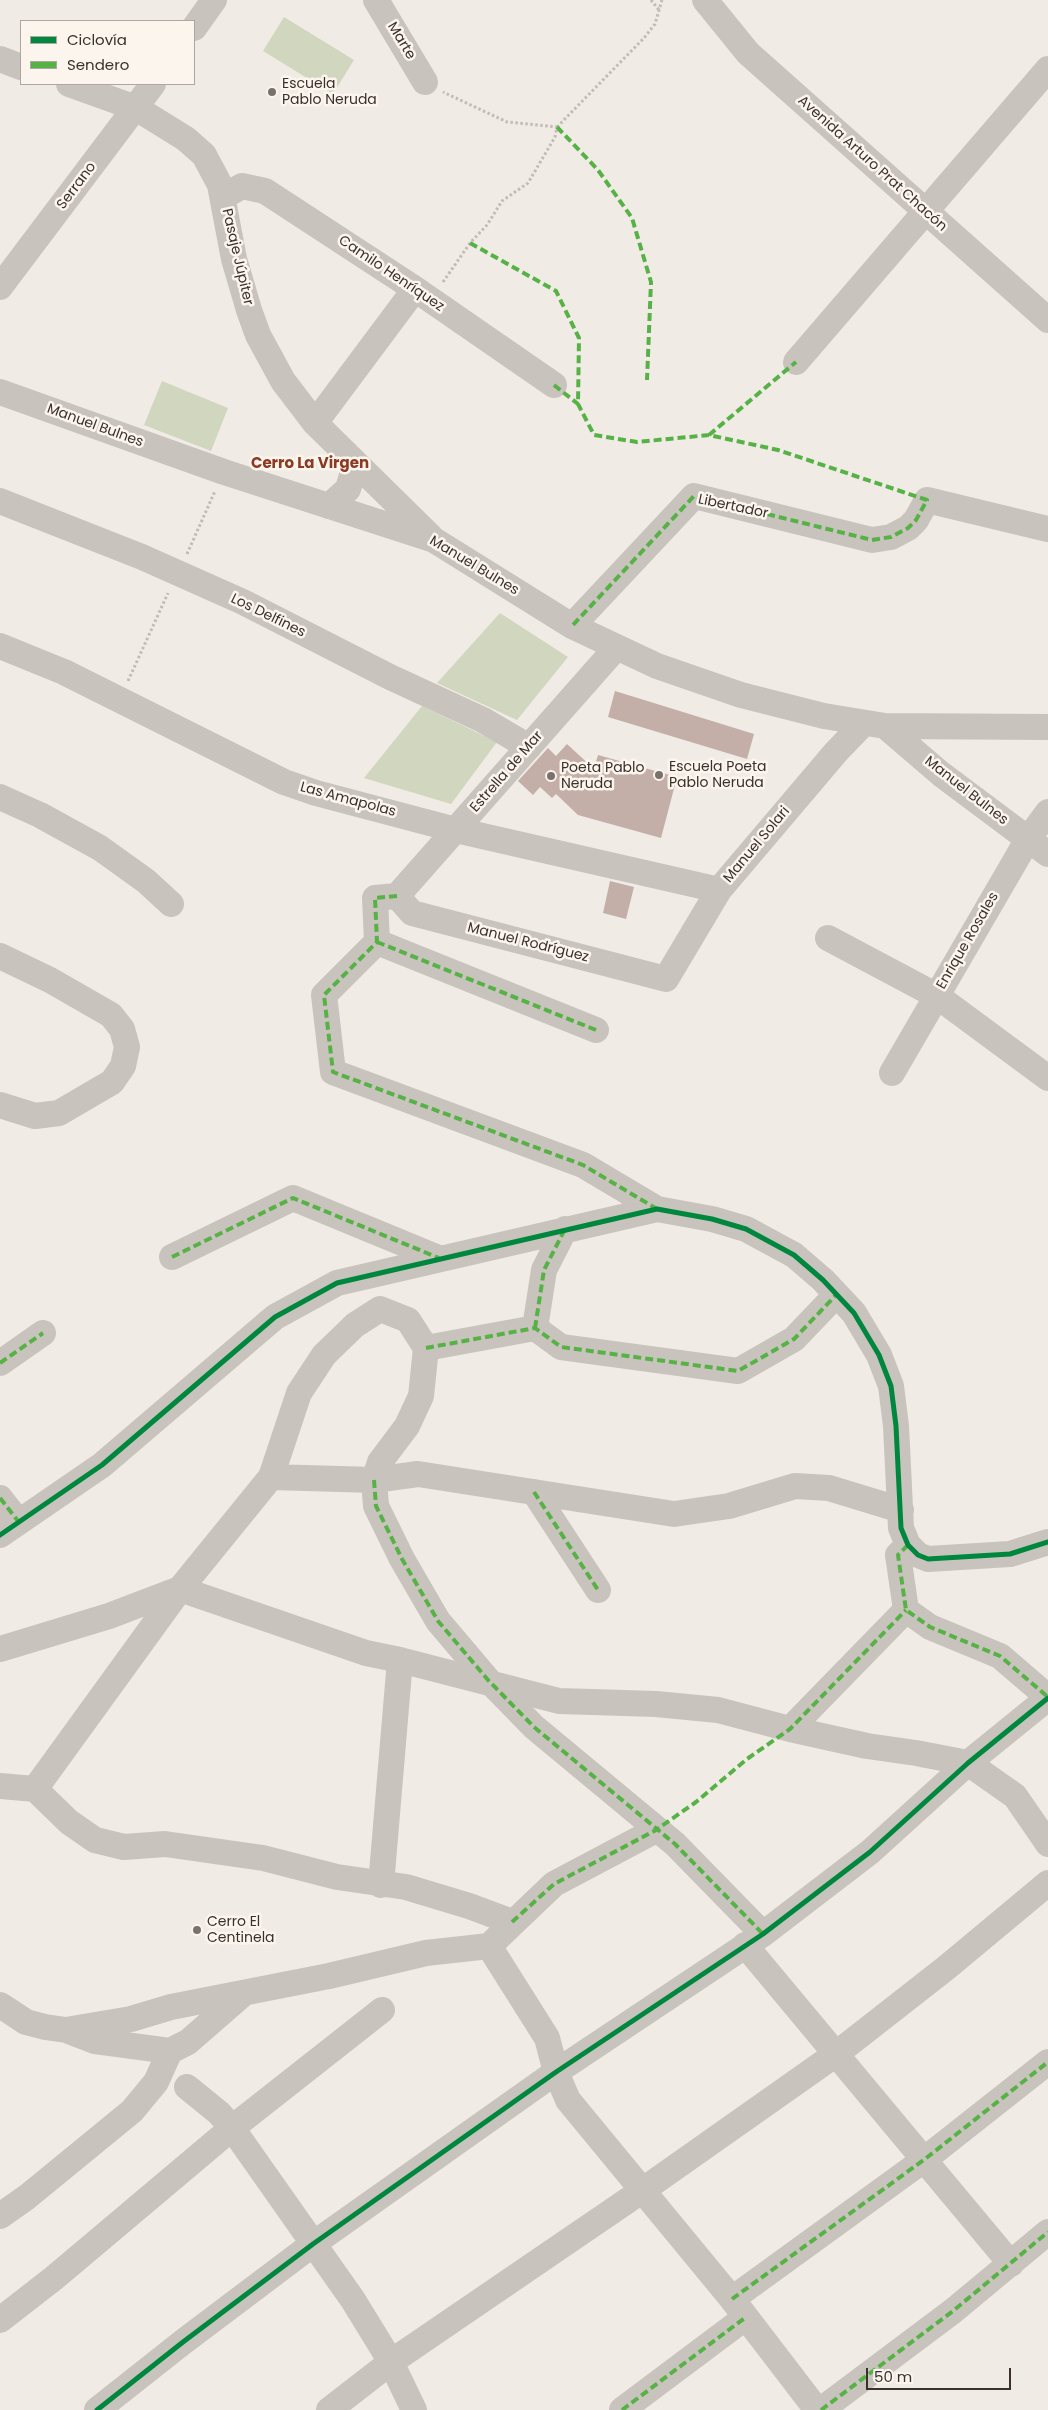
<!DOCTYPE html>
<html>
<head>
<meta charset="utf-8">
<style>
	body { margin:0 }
	#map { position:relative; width:1048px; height:2410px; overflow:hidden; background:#f0ebe5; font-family:Poppins,sans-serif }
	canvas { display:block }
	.legend { position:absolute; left:20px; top:20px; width:175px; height:65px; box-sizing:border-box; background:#fbf5ee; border:1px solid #aea6a0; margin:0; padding:6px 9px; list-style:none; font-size:15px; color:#3b302b }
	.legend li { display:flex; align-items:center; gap:10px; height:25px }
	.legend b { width:25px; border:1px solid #aea6a0 }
	.scale { position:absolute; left:866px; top:2368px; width:145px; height:22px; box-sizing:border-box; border:2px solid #3b302b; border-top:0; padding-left:6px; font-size:15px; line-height:18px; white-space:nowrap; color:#3b302b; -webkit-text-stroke:4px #fbf5ee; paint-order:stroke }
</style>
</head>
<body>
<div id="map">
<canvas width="1048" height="2410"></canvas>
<ul class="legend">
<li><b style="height:6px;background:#00873e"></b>Ciclovía</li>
<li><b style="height:6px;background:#57b246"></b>Sendero</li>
</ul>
<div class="scale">50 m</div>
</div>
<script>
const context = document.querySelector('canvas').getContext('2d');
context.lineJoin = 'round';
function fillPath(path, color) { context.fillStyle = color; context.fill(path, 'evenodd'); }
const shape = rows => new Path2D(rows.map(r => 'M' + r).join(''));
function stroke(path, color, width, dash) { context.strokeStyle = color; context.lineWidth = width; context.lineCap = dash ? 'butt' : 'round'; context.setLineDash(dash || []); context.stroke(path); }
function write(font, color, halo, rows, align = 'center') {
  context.font = font + ' Poppins,sans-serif'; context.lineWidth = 5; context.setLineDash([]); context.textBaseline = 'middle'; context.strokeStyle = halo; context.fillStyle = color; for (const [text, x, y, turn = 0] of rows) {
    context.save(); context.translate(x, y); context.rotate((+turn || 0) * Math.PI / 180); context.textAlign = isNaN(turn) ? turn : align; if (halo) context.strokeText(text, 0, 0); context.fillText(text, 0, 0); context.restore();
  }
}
fillPath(shape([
	[284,17,354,60,333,94,263,51],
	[162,381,228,408,211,451,144,425],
	[500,613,568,657,517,720,437,683],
	[422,706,497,742,451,804,364,778]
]), '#d1d6bf');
fillPath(shape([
	[615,691,754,734,747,759,608,717],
	[567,744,594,769,598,755,677,777,661,838,578,815,556,794,552,798,540,787,533,795,518,781,548,748,556,756],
	[610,881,634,887,626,919,603,913]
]), '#c3afa7');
stroke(shape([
	[651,0,659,10],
	[557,127,644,38,655,24,662,0],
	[443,282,470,243,487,225,502,201,528,183,555,137,557,127,507,122,443,92],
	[187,554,215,491],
	[128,681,168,593]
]), '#c2bbb6', 3, [2.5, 2.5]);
stroke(shape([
	[376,0,425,82],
	[705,0,748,53,1048,320],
	[194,28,214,0],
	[0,59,21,67],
	[69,84,136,108,186,139,204,155,220,185,234,259,249,310,258,335,283,381,315,423,430,536],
	[223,197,242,186,265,191,415,289,554,385],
	[0,287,153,84],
	[796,362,1048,69],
	[0,392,224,472,434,540,572,626,657,666,741,695,824,716,885,726,1048,727],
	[315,423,415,289],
	[0,501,142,557,243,602,390,677,483,720,529,747],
	[329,506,348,489,355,465],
	[572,626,694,496,872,540,891,537,908,528,916,520,927,500,1048,529],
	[0,646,64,672,284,782,316,793,456,830,719,890],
	[885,726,941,774,1048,854],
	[0,797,40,815,100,848,146,881,171,904],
	[397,896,412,913,666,979,719,890,836,752,864,723],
	[397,896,375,898,377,942,324,995,333,1072,583,1165,657,1209],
	[397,896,616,648],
	[828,938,937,996,1048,1078],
	[377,942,596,1030],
	[0,956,50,980,111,1015,122,1029,127,1047,123,1066,112,1082,59,1113,35,1116,0,1105],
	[892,1073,1028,839,1048,812],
	[172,1257,293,1198,441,1259],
	[535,1328,544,1270,565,1229],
	[426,1348,535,1328,561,1347,738,1371,794,1339,836,1295],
	[0,1363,43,1333],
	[271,1477,374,1480,418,1474,674,1514,729,1506,795,1486,829,1488,901,1510],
	[534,1492,598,1590],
	[0,1498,18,1521],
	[0,1535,102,1465,275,1317,337,1283,657,1209,712,1219,746,1229,794,1255,823,1280,854,1313,879,1355,891,1386,896,1426,901,1528,908,1545,918,1555,928,1559,1010,1554,1048,1542],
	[908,1545,898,1555,906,1610,930,1627,1000,1656,1048,1697],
	[0,1649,109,1616,180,1589,271,1477,299,1393,324,1355,355,1325,380,1309,408,1320,426,1348,421,1396,407,1426,380,1462,374,1480,376,1506,402,1559,438,1621,488,1680,534,1727,675,1844,763,1934],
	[790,1729,906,1610],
	[0,1786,35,1789,69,1822,95,1840,124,1847,165,1844,263,1858,337,1877,406,1887,469,1906,512,1922],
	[35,1789,180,1589,366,1653,400,1660,559,1701,656,1704,718,1710,790,1729,867,1746,916,1753,968,1763,1015,1796,1048,1844],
	[381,1885,400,1660],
	[745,1945,1011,2264],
	[489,1946,547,2038,556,2072,568,2100,732,2299,817,2410],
	[0,2005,26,2022,45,2027,66,2030,131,2019,171,2007,329,1976,426,1953,489,1946,554,1884,656,1830],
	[69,2031,95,2041,170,2051,188,2042,243,1994],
	[187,2087,219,2113,232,2128,353,2300,391,2362,414,2410],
	[0,2216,27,2197,132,2111,156,2082,170,2051],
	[732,2299,925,2159,1048,2062],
	[0,2320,54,2278,232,2128,382,2010],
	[97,2410,183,2342,313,2244,556,2072,763,1934,870,1852,968,1763,1048,1698],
	[329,2410,391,2362,643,2190,836,2054,946,1968,1048,1883],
	[622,2410,746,2317],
	[821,2410,953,2311,1048,2232]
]), '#c9c3be', 26);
stroke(shape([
	[557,127,598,170,632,218,651,282,647,380],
	[470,243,556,291,579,338,578,404,594,435,637,442,709,435,778,450,927,500,916,520,908,528,891,537,872,540,694,496,572,626],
	[554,385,578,404],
	[709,435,796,362],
	[397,896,375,898,377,942,324,995,333,1072,583,1165,657,1209],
	[377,942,596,1030],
	[172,1257,293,1198,439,1258],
	[535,1328,544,1270,565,1229],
	[426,1348,535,1328,561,1347,738,1371,794,1339,836,1295],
	[0,1363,43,1333],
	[374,1480,376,1506,402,1559,438,1621,488,1680,534,1727,675,1844,763,1934],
	[534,1492,598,1590],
	[0,1498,18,1521],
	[908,1545,898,1555,906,1610,930,1627,1000,1656,1048,1697],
	[512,1922,554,1884,656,1830,696,1802,747,1759,790,1729,906,1610],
	[732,2299,925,2159,1048,2062],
	[622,2410,746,2317],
	[821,2410,953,2311,1048,2232]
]), '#57b246', 4, [8, 4]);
stroke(shape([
	[0,1535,102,1465,275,1317,337,1283,657,1209,712,1219,746,1229,794,1255,823,1280,854,1313,879,1355,891,1386,896,1426,901,1528,908,1545,918,1555,928,1559,1010,1554,1048,1542],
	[97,2410,183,2342,313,2244,556,2072,763,1934,870,1852,968,1763,1048,1698]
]), '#00873e', 5);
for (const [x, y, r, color] of [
	[272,92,5,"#7a716c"],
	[659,775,5,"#7a716c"],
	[551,776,5,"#7a716c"],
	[197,1930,5,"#7a716c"]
]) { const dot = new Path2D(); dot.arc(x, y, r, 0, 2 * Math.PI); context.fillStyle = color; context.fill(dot); stroke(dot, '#fbf5ee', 2); }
write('14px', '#3b302b', '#fbf5ee', [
	["Marte",401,41,59],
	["Avenida Arturo Prat Chacón",872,164,42],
	["Serrano",77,186,-53],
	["Pasaje Júpiter",237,257,77],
	["Camilo Henríquez",391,274,34],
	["Manuel Bulnes",95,426,20],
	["Libertador",733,507,12],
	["Manuel Bulnes",474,566,31],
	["Los Delfines",268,616,26],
	["Estrella de Mar",507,772,-49],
	["Manuel Bulnes",966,791,38],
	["Las Amapolas",348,800,15],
	["Manuel Solari",757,845,-50],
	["Enrique Rosales",968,941,-60],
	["Manuel Rodríguez",528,943,14]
]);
write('14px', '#3b302b', '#fbf5ee', [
	["Escuela",282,84],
	["Pablo Neruda",282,100],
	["Escuela Poeta",669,767],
	["Pablo Neruda",669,783],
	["Poeta Pablo",561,768],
	["Neruda",561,784],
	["Cerro El",207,1922],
	["Centinela",207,1938]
], 'left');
write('bold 15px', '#8c3b22', '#fbf5ee', [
	["Cerro La Virgen",310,464]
]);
</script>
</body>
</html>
